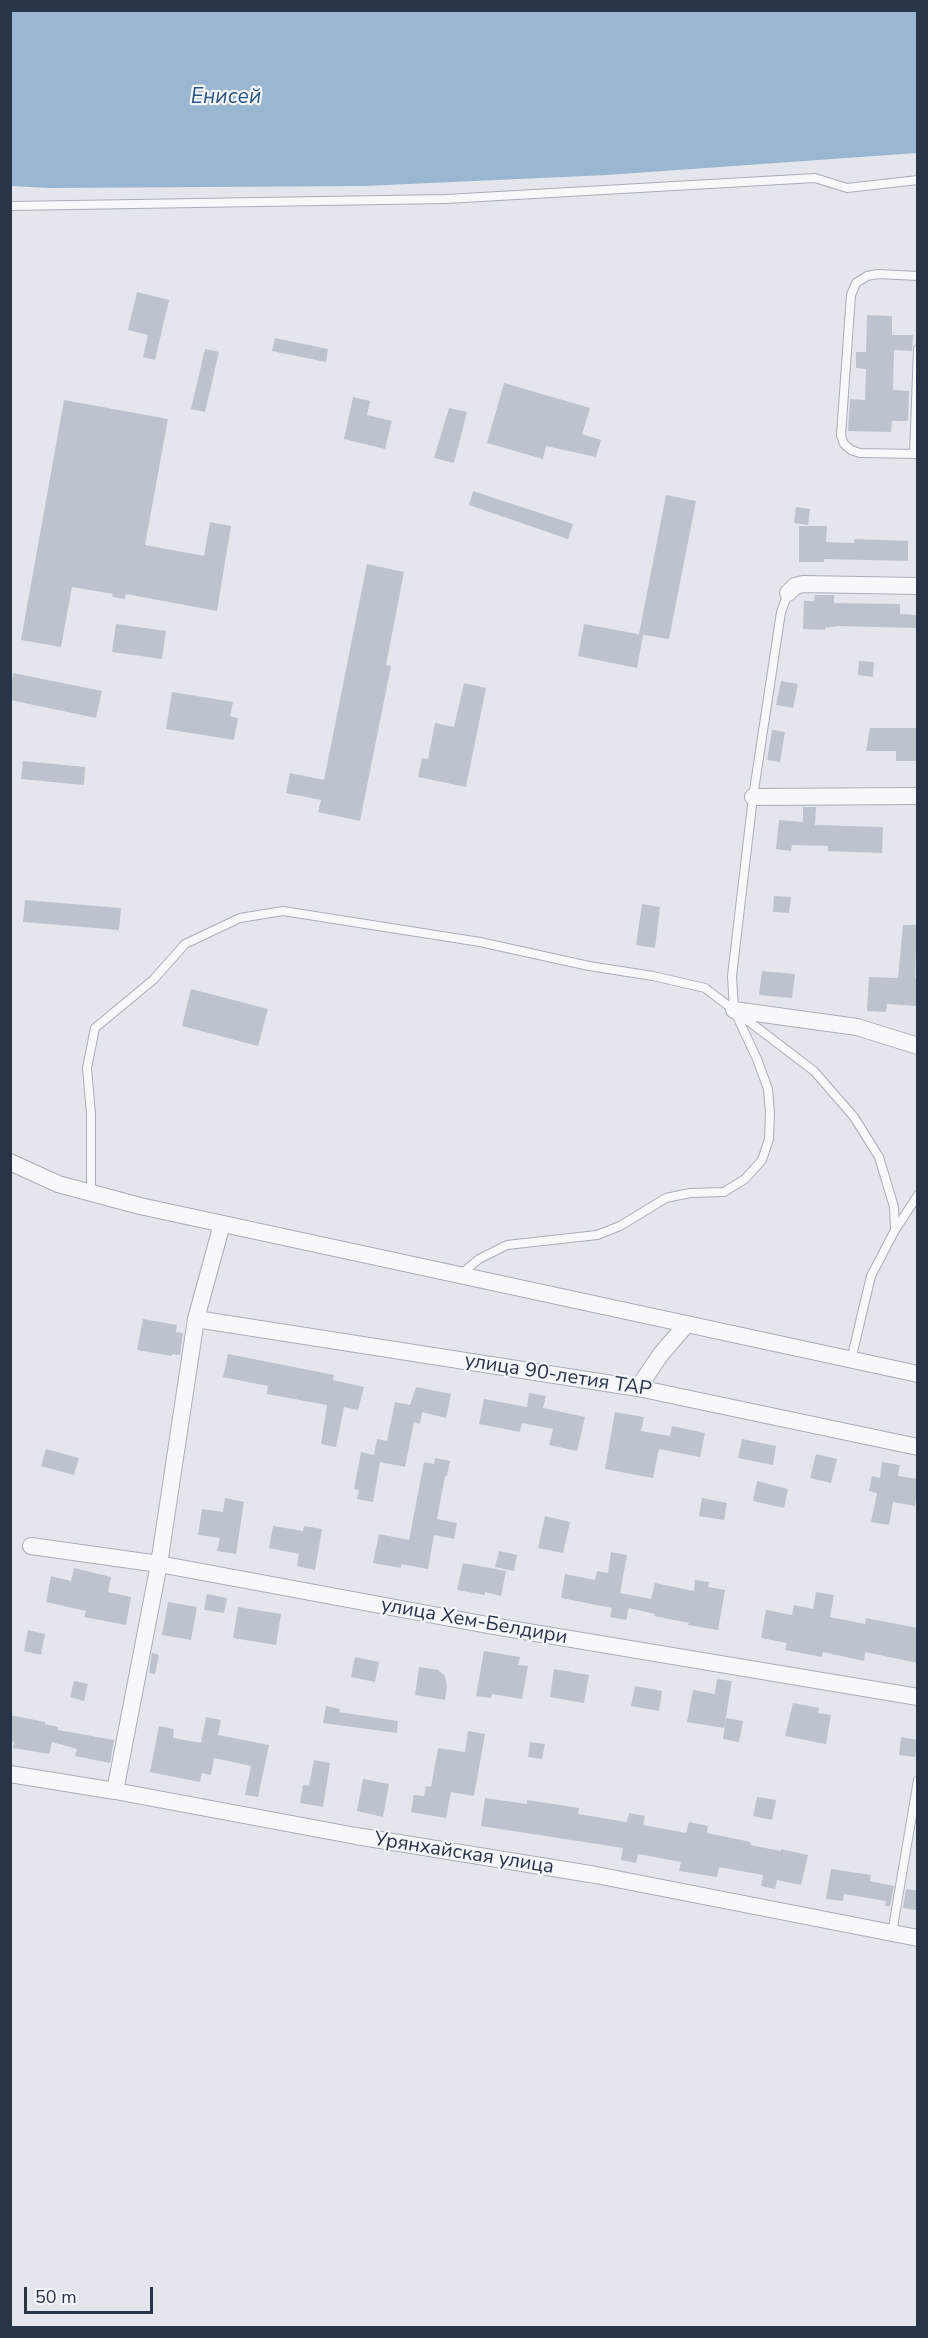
<!DOCTYPE html>
<html>
<head>
<meta charset="utf-8">
<style>
	body { margin:0 }
	#map { position:relative; width:928px; height:2338px; overflow:hidden; background:#e3e7ed; font-family:"Nunito Sans",sans-serif }
	canvas { display:block }
	.frame { position:absolute; inset:0; border:12px solid #283447; pointer-events:none }
	.scale { position:absolute; left:24px; top:2287px; width:129px; height:27px; box-sizing:border-box; border:3px solid #283447; border-top:0; padding-left:8px; font-size:18px; line-height:21px; white-space:nowrap; color:#283447; -webkit-text-stroke:4px #f3f6f9; paint-order:stroke }
</style>
</head>
<body>
<div id="map">
<canvas width="928" height="2338"></canvas>
<div class="frame"></div>
<div class="scale">50 m</div>
</div>
<script>
const context = document.querySelector('canvas').getContext('2d');
context.lineJoin = 'round';
function fillPath(path, color) { context.fillStyle = color; context.fill(path, 'evenodd'); }
const shape = rows => new Path2D(rows.map(r => 'M' + r).join(''));
function stroke(path, color, width, dash) { context.strokeStyle = color; context.lineWidth = width; context.lineCap = dash ? 'butt' : 'round'; context.setLineDash(dash || []); context.stroke(path); }
function write(font, color, halo, rows, align = 'center') {
  context.font = font + ' "Nunito Sans",sans-serif'; context.lineWidth = 4.5; context.setLineDash([]); context.textBaseline = 'middle'; context.strokeStyle = halo; context.fillStyle = color; for (const [text, x, y, turn = 0] of rows) {
    context.save(); context.translate(x, y); context.rotate((+turn || 0) * Math.PI / 180); context.textAlign = isNaN(turn) ? turn : align; if (halo) context.strokeText(text, 0, 0); context.fillText(text, 0, 0); context.restore();
  }
}
fillPath(shape([
	[11,10,917,11,917,153,607,175,364,186,50,188,11,186]
]), '#9ab6d0');
fillPath(shape([
	[137,292,169,300,155,360,143,357,148,335,128,330],
	[867,315,892,316,892,335,913,335,912,351,894,350,893,390,909,391,908,421,892,421,891,432,848,431,850,399,865,400,866,369,856,368,856,352,866,352],
	[275,338,328,349,326,362,272,351],
	[205,349,219,352,205,412,191,409],
	[504,383,590,408,582,434,601,440,596,457,546,446,543,459,487,443],
	[353,397,370,401,367,415,392,421,385,449,344,439],
	[64,400,168,419,145,545,204,556,210,522,231,526,217,611,126,594,125,599,112,597,113,594,72,587,61,647,21,640],
	[449,408,467,412,454,463,434,458],
	[473,491,573,524,568,539,469,505],
	[666,495,696,501,669,639,639,634],
	[796,507,810,509,808,525,794,523],
	[799,526,827,526,826,542,854,543,854,539,908,541,908,561,824,559,824,562,799,562],
	[367,564,404,572,386,665,391,666,360,821,318,812,321,800,286,793,290,773,324,780],
	[815,595,834,595,834,603,900,604,900,614,916,615,916,628,837,626,825,628,825,630,803,629,804,601,814,601],
	[116,624,166,631,162,659,112,652],
	[584,624,643,635,637,668,578,656],
	[859,661,874,662,873,677,858,675],
	[13,673,102,691,96,718,10,700],
	[781,681,798,684,793,708,776,705],
	[464,683,486,688,466,787,418,777,422,758,428,759,435,723,454,727],
	[172,692,233,702,230,716,238,718,234,740,166,729],
	[870,728,917,728,917,761,896,761,896,751,866,751],
	[772,730,785,732,780,762,767,760],
	[23,761,85,767,84,785,21,779],
	[803,807,816,807,815,825,883,827,882,853,828,851,828,846,792,845,791,851,776,849,779,820,803,822],
	[774,896,791,897,789,913,773,912],
	[25,900,121,908,119,930,23,922],
	[642,904,660,907,655,948,636,945],
	[903,925,917,925,915,978,918,978,918,1006,887,1004,886,1012,867,1011,869,977,898,978],
	[762,971,795,974,792,998,759,995],
	[191,989,268,1009,258,1046,182,1026],
	[143,1319,177,1325,176,1332,183,1333,180,1355,172,1354,172,1356,137,1350],
	[228,1354,334,1375,333,1380,364,1387,358,1410,344,1407,336,1447,321,1444,327,1405,267,1394,268,1386,223,1377],
	[416,1387,451,1394,446,1418,422,1412,420,1424,414,1422,405,1467,380,1462,373,1502,357,1499,359,1490,354,1489,361,1452,374,1455,377,1439,387,1441,395,1402,410,1405],
	[529,1393,546,1396,543,1408,585,1417,577,1451,549,1445,553,1429,522,1423,520,1432,479,1424,484,1399,527,1407],
	[615,1412,644,1417,641,1431,670,1436,672,1426,705,1433,700,1457,659,1449,653,1478,605,1469],
	[742,1439,776,1446,773,1465,738,1458],
	[46,1449,79,1458,74,1475,41,1466],
	[816,1454,837,1459,831,1483,810,1478],
	[435,1458,450,1461,447,1476,445,1476,437,1519,457,1523,454,1539,434,1535,428,1569,401,1564,401,1568,373,1563,379,1534,409,1540,424,1462,434,1464],
	[882,1462,900,1465,898,1476,918,1479,915,1506,893,1502,889,1525,871,1522,877,1493,869,1491,872,1476,880,1478],
	[757,1481,788,1489,784,1508,753,1501],
	[225,1498,244,1502,236,1554,217,1551,220,1538,198,1535,202,1509,223,1512],
	[702,1498,727,1503,724,1520,699,1516],
	[545,1516,570,1522,563,1553,538,1548],
	[273,1526,303,1531,304,1526,322,1529,315,1570,297,1566,299,1554,269,1548],
	[499,1551,517,1555,514,1571,495,1567],
	[611,1552,627,1555,620,1593,651,1599,655,1583,694,1591,695,1580,709,1582,708,1587,725,1590,718,1630,688,1625,689,1623,654,1616,655,1614,629,1608,626,1620,610,1617,612,1608,561,1598,565,1574,595,1580,597,1571,608,1573],
	[463,1563,506,1571,501,1596,485,1592,485,1595,457,1590],
	[74,1568,111,1577,108,1592,131,1597,126,1625,84,1617,86,1611,46,1602,51,1576,71,1581],
	[816,1592,834,1595,830,1617,865,1624,866,1618,918,1628,918,1663,865,1652,864,1661,823,1652,822,1657,785,1650,787,1643,761,1638,766,1610,792,1615,794,1605,813,1609],
	[207,1594,227,1598,224,1613,204,1610],
	[168,1602,197,1607,191,1640,162,1635],
	[238,1607,281,1614,276,1645,233,1638],
	[28,1630,45,1634,41,1655,24,1651],
	[484,1651,520,1657,518,1665,528,1666,522,1699,492,1694,491,1698,476,1696],
	[152,1653,159,1655,155,1674,149,1673],
	[355,1657,379,1662,375,1682,351,1677],
	[419,1667,438,1670,445,1676,447,1687,445,1700,415,1695],
	[554,1669,589,1675,584,1703,550,1697],
	[717,1679,732,1681,724,1728,687,1722,693,1690,715,1694],
	[74,1681,88,1684,84,1701,70,1697],
	[635,1686,662,1691,659,1711,631,1706],
	[793,1703,819,1708,818,1713,831,1715,826,1744,785,1736],
	[326,1706,340,1709,339,1712,398,1721,397,1733,323,1723],
	[10,1715,45,1722,45,1724,58,1727,58,1730,114,1740,110,1763,75,1756,77,1749,52,1742,49,1754,13,1748,14,1742,10,1741],
	[206,1717,221,1720,218,1735,269,1745,258,1797,245,1795,251,1766,214,1758,211,1775,202,1773,200,1782,150,1772,159,1726,174,1729,173,1738,201,1743],
	[726,1718,743,1721,739,1742,723,1739],
	[468,1731,485,1734,474,1796,451,1792,446,1818,411,1812,414,1795,424,1796,426,1786,431,1787,438,1748,465,1752],
	[901,1737,918,1740,915,1757,899,1755],
	[530,1742,545,1744,542,1759,528,1757],
	[314,1760,330,1763,323,1807,300,1803,303,1785,309,1786],
	[363,1779,389,1784,383,1817,357,1811],
	[757,1797,776,1800,772,1820,753,1816],
	[485,1798,527,1804,527,1800,579,1808,578,1814,627,1822,629,1813,645,1816,643,1825,686,1833,689,1822,708,1826,707,1833,751,1842,750,1845,781,1851,781,1849,808,1855,801,1885,777,1880,775,1889,761,1886,763,1875,719,1867,717,1877,679,1871,681,1862,638,1854,636,1863,621,1860,623,1848,481,1826],
	[831,1869,871,1875,870,1881,894,1886,890,1906,885,1906,886,1901,844,1894,843,1901,826,1899],
	[906,1889,918,1891,916,1910,903,1908]
]), '#bcc3cd');
const lane = shape([
	[10,206,446,199,815,178,847,188,918,180],
	[918,276,878,274,867,276,856,283,851,295,841,435,844,444,851,450,860,453,918,454],
	[914,454,918,349],
	[91,1194,91,1114,87,1068,95,1028,153,980,185,944,240,918,283,911,480,942,589,966,653,976,705,988,814,1071,854,1117,879,1157,894,1207,895,1230],
	[460,1275,479,1259,507,1245,597,1235,620,1226,666,1198,690,1193,724,1192,745,1179,762,1160,769,1139,770,1113,768,1089,757,1059,734,1010,732,976,753,797,781,612,788,593],
	[851,1360,871,1276,895,1230,918,1195],
	[892,1933,918,1780]
]);
const street = shape([
	[788,593,795,586,803,584,918,586],
	[753,797,918,796],
	[734,1010,857,1027,918,1046],
	[10,1162,58,1184,140,1206,918,1374],
	[196,1319,638,1388,918,1447],
	[638,1388,661,1354,686,1325],
	[31,1546,159,1564,493,1626,918,1697],
	[10,1774,115,1791,356,1836,596,1875,918,1938],
	[115,1791,159,1564,196,1319,222,1224]
]);
stroke(lane, '#a7aeb8', 10);
stroke(street, '#a7aeb8', 18);
stroke(lane, '#f6f8fa', 8);
stroke(street, '#f6f8fa', 16);
write('20px', '#283447', '#f3f6f9', [
	["улица 90-летия ТАР",558,1376,9],
	["улица Хем-Белдири",474,1622,10],
	["Урянхайская улица",464,1854,9]
]);
write('italic 21px', '#2d5480', '#f3f6f9', [
	["Енисей",226,98]
]);
</script>
</body>
</html>
